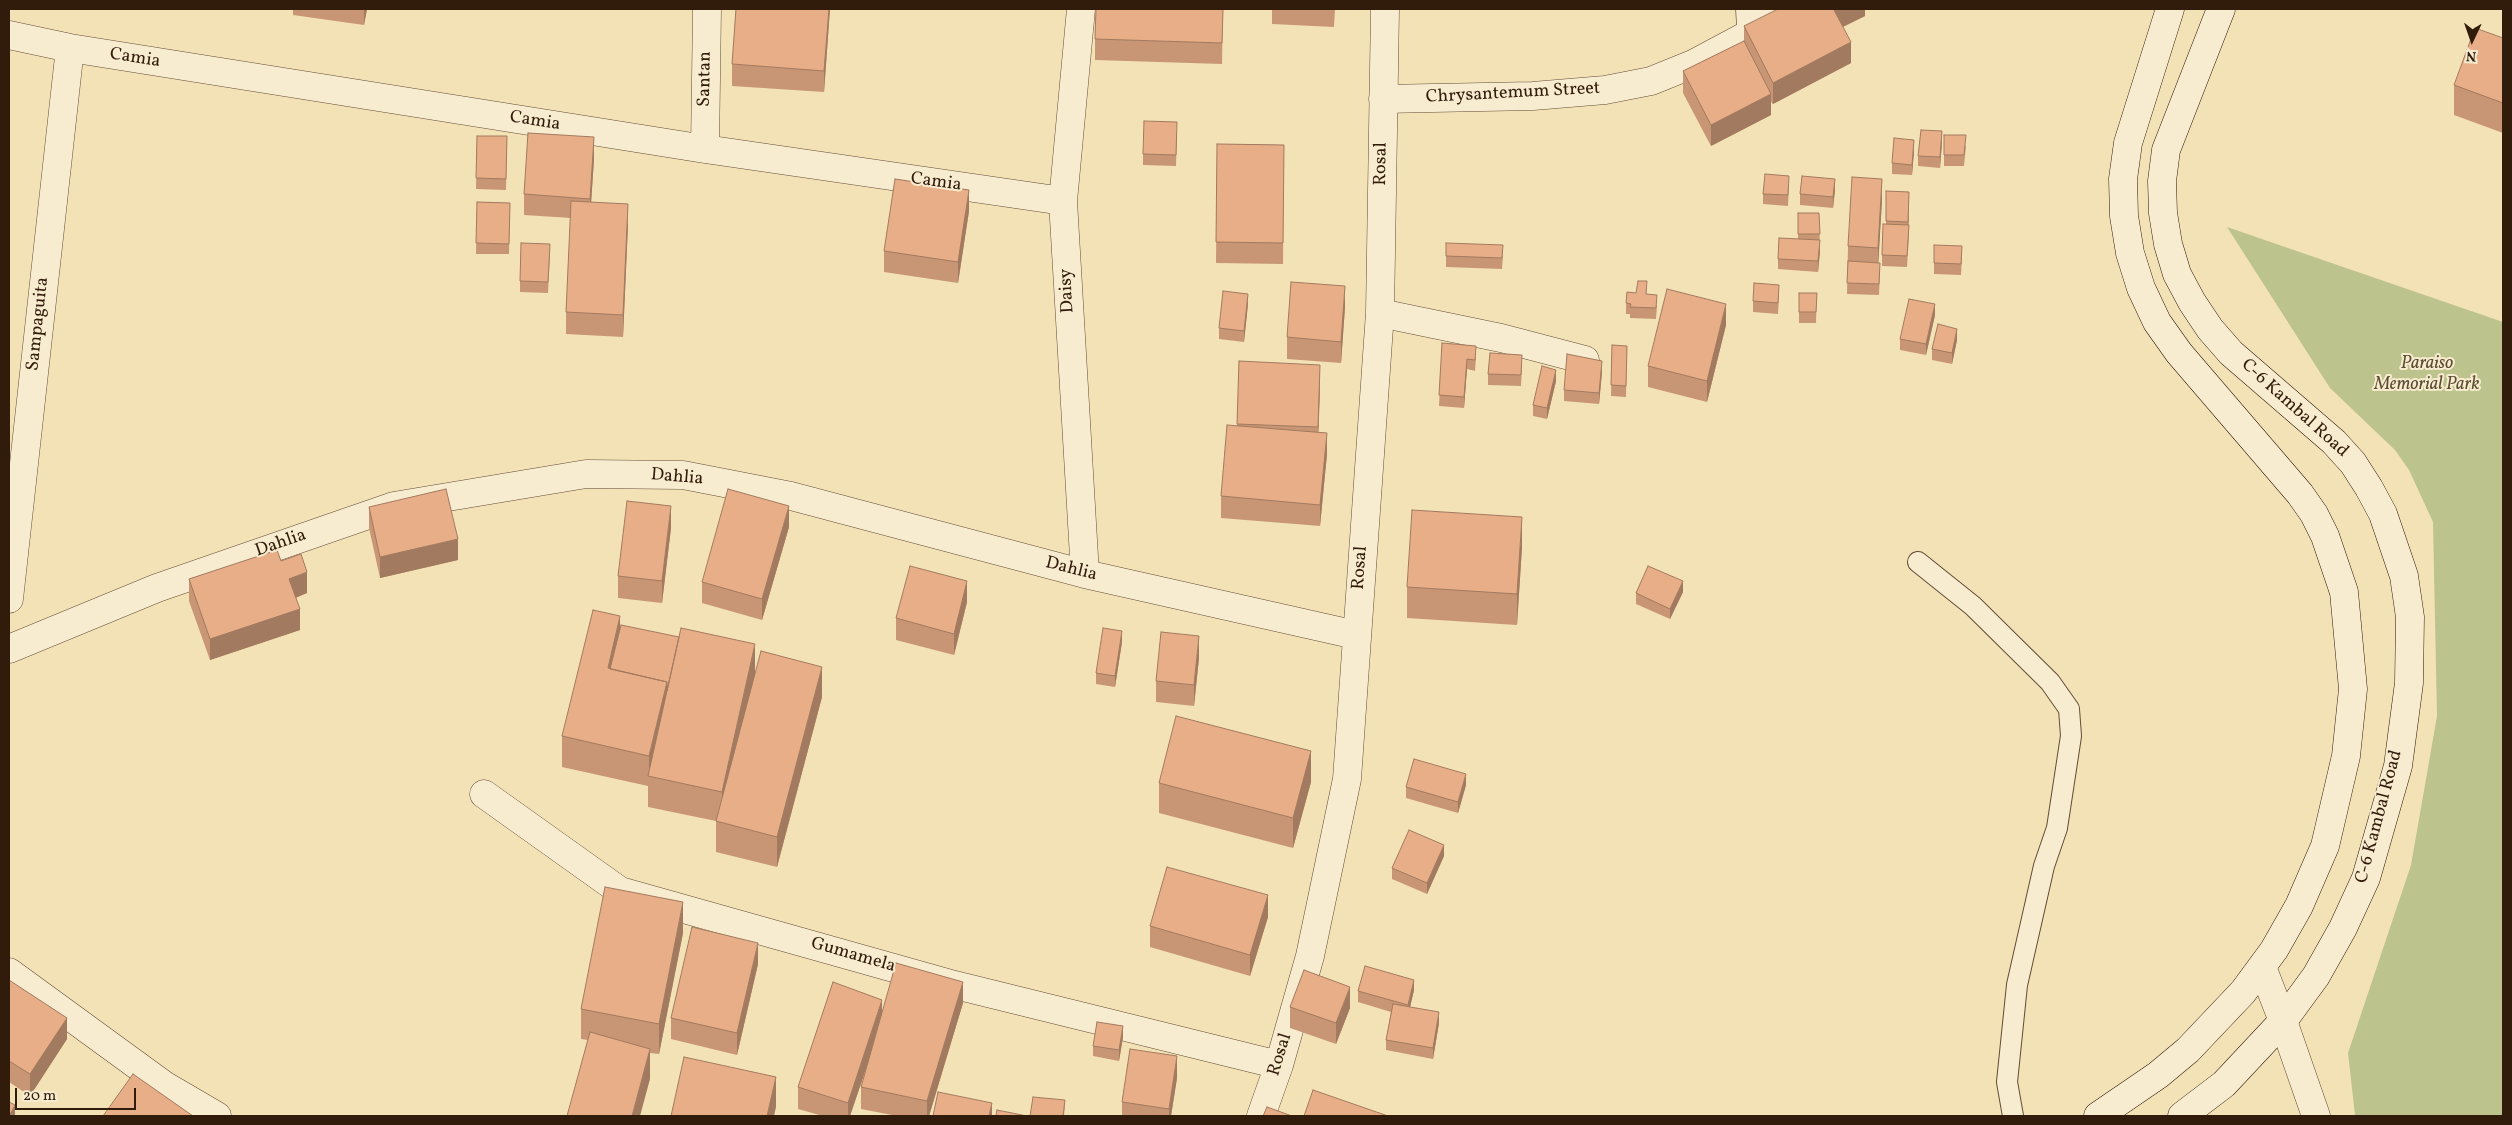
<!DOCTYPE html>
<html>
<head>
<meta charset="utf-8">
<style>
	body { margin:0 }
	#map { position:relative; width:2512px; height:1125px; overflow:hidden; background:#f4e2b7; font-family:Vollkorn,serif }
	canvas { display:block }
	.frame { position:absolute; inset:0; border:10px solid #311b0b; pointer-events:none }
	.north { position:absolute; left:2447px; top:15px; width:50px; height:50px; -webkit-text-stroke:4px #f8ecd0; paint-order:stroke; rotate:183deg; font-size:14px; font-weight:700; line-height:20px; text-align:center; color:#311b0b }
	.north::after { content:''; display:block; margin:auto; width:18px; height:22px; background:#311b0b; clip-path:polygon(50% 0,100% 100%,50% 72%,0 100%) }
	.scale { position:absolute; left:15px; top:1088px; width:121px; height:22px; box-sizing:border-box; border:2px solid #311b0b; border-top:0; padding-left:6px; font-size:15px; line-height:18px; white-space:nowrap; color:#311b0b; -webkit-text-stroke:4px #f8ecd0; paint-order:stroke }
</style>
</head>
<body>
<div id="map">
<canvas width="2512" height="1125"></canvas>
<div class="frame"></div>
<div class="north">N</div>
<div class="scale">20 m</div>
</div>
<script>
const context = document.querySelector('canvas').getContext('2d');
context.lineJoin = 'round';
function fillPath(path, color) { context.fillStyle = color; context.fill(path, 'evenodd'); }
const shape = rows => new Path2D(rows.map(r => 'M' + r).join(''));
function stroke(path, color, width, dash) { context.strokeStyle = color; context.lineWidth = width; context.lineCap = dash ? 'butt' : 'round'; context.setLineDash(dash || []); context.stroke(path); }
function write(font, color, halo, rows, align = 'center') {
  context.font = font + ' Vollkorn,serif'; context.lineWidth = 4; context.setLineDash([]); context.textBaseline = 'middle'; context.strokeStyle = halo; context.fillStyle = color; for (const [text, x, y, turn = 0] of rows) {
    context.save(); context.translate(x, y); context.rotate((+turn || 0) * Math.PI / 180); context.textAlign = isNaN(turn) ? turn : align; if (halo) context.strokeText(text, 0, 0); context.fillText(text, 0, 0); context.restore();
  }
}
fillPath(shape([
	[2227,227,2503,322,2503,1116,2351,1116,2355,1115,2348,1053,2411,865,2437,716,2433,522,2409,470,2395,450,2330,388]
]), '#bdc38d');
const service = shape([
	[1918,562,1973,606,2050,682,2069,709,2071,736,2057,828,2044,866,2017,985,2007,1082,2013,1116]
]);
const minor = shape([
	[1081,9,1063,201,1085,574],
	[9,35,70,48,705,149,1063,201],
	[1383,99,1533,96,1605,90,1651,81,1693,64,1751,33],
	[705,149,707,9],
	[1380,313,1501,338,1585,360],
	[9,599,70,48],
	[9,649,157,588,394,506,586,474,683,475,791,496,1085,574,1356,635],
	[484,794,620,891,947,983,1279,1065],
	[2262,967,2283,1021,2316,1116],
	[9,972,164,1085,217,1116],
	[1261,1116,1279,1065,1310,956,1347,779,1380,313,1385,9]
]);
const secondary = shape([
	[1750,9,1751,33,1792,9],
	[2098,1116,2158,1075,2188,1050,2243,992,2274,950,2299,906,2325,846,2346,756,2353,689,2344,592,2325,536,2314,514,2300,494,2179,353,2157,322,2141,288,2130,253,2124,216,2123,179,2128,143,2170,9],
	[2182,1116,2224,1084,2283,1021,2316,976,2343,928,2366,878,2398,766,2409,683,2410,617,2404,576,2383,514,2369,488,2353,463,2334,442,2231,353,2210,329,2192,302,2177,274,2168,244,2163,213,2162,181,2166,150,2221,9]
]);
stroke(service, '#624d36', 22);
stroke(minor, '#624d36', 29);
stroke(secondary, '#311b0b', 29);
stroke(service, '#f8ecd0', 20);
stroke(minor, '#f8ecd0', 28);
stroke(secondary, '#f8ecd0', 28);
fillPath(shape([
	[293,9,367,9,364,25,293,15],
	[736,9,830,9,824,92,732,86,732,64],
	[1223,9,1222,64,1095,60,1095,39],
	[1272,9,1335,9,1334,27,1272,24],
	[1865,9,1865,16,1843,27,1851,63,1773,104,1771,102,1771,115,1711,146,1683,93,1683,71,1744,41,1744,26],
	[2503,38,2503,133,2454,115,2454,85],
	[1177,133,1176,166,1143,165,1143,154],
	[1944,135,1966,146,1964,166,1944,166],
	[477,136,507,136,506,190,476,189],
	[1942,142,1940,168,1918,166,1918,156],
	[1217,144,1284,145,1283,264,1216,263],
	[1914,151,1912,175,1892,174,1892,163],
	[594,159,591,202,628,225,623,337,566,334,566,312,571,218,524,215,524,194],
	[1789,186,1788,206,1763,204,1763,194],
	[1835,190,1833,208,1800,205,1800,194],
	[1886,191,1909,192,1909,235,1907,267,1882,266,1882,255,1886,224],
	[1882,200,1878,262,1880,273,1879,295,1847,294,1848,246],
	[477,202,510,203,509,254,476,254],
	[969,211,958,283,884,272,884,251],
	[1798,213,1819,213,1820,251,1818,272,1778,269,1778,259,1798,239],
	[1934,245,1962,257,1961,275,1934,274],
	[550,255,548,293,520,292,520,281],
	[1446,256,1503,256,1502,269,1446,267],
	[1636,293,1647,294,1657,306,1656,319,1630,318,1630,314,1626,314,1626,303],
	[1799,293,1817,293,1816,323,1799,323],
	[1779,296,1778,314,1753,312,1753,301],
	[1248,304,1244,342,1219,339,1219,328],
	[1345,307,1341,363,1287,359,1287,337],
	[1935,315,1926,355,1900,350,1900,339],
	[1726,325,1707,402,1648,387,1648,366],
	[1957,340,1952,364,1932,360,1932,349],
	[1442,343,1476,357,1475,371,1467,369,1464,408,1439,406],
	[1612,345,1627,346,1626,397,1611,396],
	[1239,361,1320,386,1318,432,1327,454,1320,526,1221,518,1221,496,1237,425],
	[1522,366,1521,386,1488,385,1488,374],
	[1602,372,1599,404,1564,401,1564,390],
	[1556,381,1547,419,1533,416,1533,405],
	[369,507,458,560,380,578,369,528],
	[789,527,762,620,702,603,702,582],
	[671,528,662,603,618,598,618,576],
	[1522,547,1517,625,1407,618,1407,587],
	[281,561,307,593,296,598,300,630,210,660,189,601,189,579],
	[1683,592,1670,619,1636,604,1636,593],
	[967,602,954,655,896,640,896,618],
	[620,628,822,697,777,867,716,852,716,821,648,807,648,786,562,767,562,736],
	[1122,642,1115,687,1096,684,1096,673],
	[1199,658,1194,706,1156,702,1156,681],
	[1311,782,1293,848,1159,813,1159,783],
	[1466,785,1458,813,1406,798,1406,787],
	[1444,856,1427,894,1392,879,1392,868],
	[1268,917,1250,976,1150,947,1150,926],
	[683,933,659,1054,650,1053,650,1079,588,1040,581,1039,581,1009],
	[758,964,737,1055,671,1039,671,1018],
	[9,980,67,1039,30,1096,9,1082],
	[1414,990,1410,1007,1439,1023,1433,1059,1386,1050,1386,1040,1391,1012,1358,1002,1358,991],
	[963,1003,929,1116,897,1116,861,1109,861,1087,868,1063,850,1116,823,1116,798,1109,798,1087,882,1012],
	[1290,1007,1350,1008,1336,1044,1290,1028],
	[1123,1037,1119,1061,1093,1056,1093,1046],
	[1177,1078,1171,1116,1122,1116,1122,1102]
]), '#c89675');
fillPath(shape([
	[364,9,367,9,364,25],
	[829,9,830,9,824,92,824,71],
	[1836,9,1865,9,1865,16,1834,31,1834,10],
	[1851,42,1851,63,1773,104,1773,83],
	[1771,94,1771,115,1711,146,1711,125],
	[1942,131,1942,142,1940,168,1940,157],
	[594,137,594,159,590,220,590,199],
	[1914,140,1914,151,1912,175,1912,165],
	[1835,179,1835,190,1833,208,1833,197],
	[1882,179,1882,200,1878,269,1878,248],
	[969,190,969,211,958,283,958,262],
	[628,204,628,225,623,337,623,315],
	[1820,240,1820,251,1818,272,1818,261],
	[1345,286,1345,307,1341,363,1341,342],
	[1248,294,1248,304,1244,342,1244,331],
	[1726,304,1726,325,1707,402,1707,381],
	[1935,304,1935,315,1926,355,1926,344],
	[1957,329,1957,340,1952,364,1952,353],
	[1467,359,1467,369,1464,408,1464,397],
	[1602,361,1602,372,1599,404,1599,393],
	[1320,365,1320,386,1318,449,1318,427],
	[1556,370,1556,381,1547,419,1547,408],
	[1327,433,1327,454,1320,526,1320,505],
	[671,506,671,528,662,603,662,581],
	[789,506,789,527,762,620,762,599],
	[1522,517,1522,547,1517,625,1517,594],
	[458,539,458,560,380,578,380,557],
	[307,572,307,593,289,600,289,579],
	[967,581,967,602,954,655,954,634],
	[1683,581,1683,592,1670,619,1670,609],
	[300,609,300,630,210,660,210,639],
	[620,616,620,647,613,678,608,668],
	[1122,631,1122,642,1115,687,1115,676],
	[1199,636,1199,658,1194,706,1194,685],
	[755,644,755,674,722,822,722,792],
	[822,667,822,697,777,867,777,837],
	[667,682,667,713,649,776,649,756],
	[1311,751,1311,782,1293,848,1293,818],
	[1466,774,1466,785,1458,813,1458,802],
	[1444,845,1444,856,1427,894,1427,883],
	[1268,895,1268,917,1250,976,1250,955],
	[683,902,683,933,659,1054,659,1024],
	[758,943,758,964,737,1055,737,1033],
	[1414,980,1414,990,1408,1016,1408,1005],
	[963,982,963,1003,929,1116,927,1116,927,1101],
	[1350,987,1350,1008,1336,1044,1336,1023],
	[882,1000,882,1021,850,1116,848,1116,848,1103],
	[1439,1012,1439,1023,1433,1059,1433,1048],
	[67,1018,67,1039,30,1096,30,1074],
	[1123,1026,1123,1037,1119,1061,1119,1050],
	[650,1049,650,1079,640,1116,632,1116],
	[1177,1056,1177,1078,1171,1116,1169,1116,1169,1109],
	[776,1077,776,1107,774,1116,767,1116],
	[1065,1100,1064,1116,1063,1116],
	[992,1103,992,1116,989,1116],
	[15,1105,15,1116,9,1116]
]), '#a27a5f');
const building = shape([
	[736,9,829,9,824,71,732,64,736,9],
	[1096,9,1223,9,1222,43,1095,39,1096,9],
	[1778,9,1836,9,1834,10,1851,42,1773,83,1744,26,1778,9],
	[2475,28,2503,38,2503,103,2454,85,2475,28],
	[1744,41,1771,94,1711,125,1683,71,1744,41],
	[1144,121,1177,122,1176,155,1143,154,1144,121],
	[1921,130,1942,131,1940,157,1918,156,1921,130],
	[528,133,594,137,590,199,524,194,528,133],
	[1944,135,1966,135,1964,155,1944,155,1944,135],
	[477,136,507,136,506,179,476,178,477,136],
	[1894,138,1914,140,1912,165,1892,163,1894,138],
	[1217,144,1284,145,1283,243,1216,242,1217,144],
	[1765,174,1789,176,1788,195,1763,194,1765,174],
	[1802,176,1835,179,1833,197,1800,194,1802,176],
	[1852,177,1882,179,1878,248,1848,246,1852,177],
	[895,179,969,190,958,262,884,251,895,179],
	[1886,191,1909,192,1908,222,1886,221,1886,191],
	[571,201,628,204,623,315,566,312,571,201],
	[477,202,510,203,509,244,476,243,477,202],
	[1798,213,1819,213,1820,234,1798,234,1798,213],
	[1883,224,1909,225,1907,256,1882,255,1883,224],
	[1779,238,1820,240,1818,261,1778,259,1779,238],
	[521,243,550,244,548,282,520,281,521,243],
	[1446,243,1503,245,1502,258,1446,256,1446,243],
	[1934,245,1962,246,1961,264,1934,263,1934,245],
	[1848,261,1880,263,1879,284,1847,283,1848,261],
	[1638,281,1647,281,1646,294,1657,295,1656,308,1630,307,1631,304,1626,303,1627,292,1636,293,1638,281],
	[1291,282,1345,286,1341,342,1287,337,1291,282],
	[1754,283,1779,285,1778,303,1753,301,1754,283],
	[1667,289,1726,304,1707,381,1648,366,1667,289],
	[1223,291,1248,294,1244,331,1219,328,1223,291],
	[1799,293,1817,293,1816,312,1799,312,1799,293],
	[1909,299,1935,304,1926,344,1900,339,1909,299],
	[1938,324,1957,329,1952,353,1932,349,1938,324],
	[1442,343,1476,346,1475,360,1467,359,1464,397,1439,395,1442,343],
	[1612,345,1627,346,1626,386,1611,385,1612,345],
	[1490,353,1522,355,1521,375,1488,374,1490,353],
	[1567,354,1602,361,1599,393,1564,390,1567,354],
	[1239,361,1320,365,1318,427,1237,424,1239,361],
	[1542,366,1556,370,1547,408,1533,405,1542,366],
	[1227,425,1327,433,1320,505,1221,496,1227,425],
	[446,489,458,539,380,557,369,507,446,489],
	[728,489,789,506,762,599,702,582,728,489],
	[627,501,671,506,662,581,618,576,627,501],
	[1412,510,1522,517,1517,594,1407,587,1412,510],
	[277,550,281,561,301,554,307,572,289,579,300,609,210,639,189,579,277,550],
	[910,566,967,581,954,634,896,618,910,566],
	[1648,566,1683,581,1670,609,1636,593,1648,566],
	[593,610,620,616,608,668,667,682,649,756,562,736,593,610],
	[621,625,679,637,667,691,667,682,610,669,621,625],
	[681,628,755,644,722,792,648,776,681,628],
	[1103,628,1122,631,1115,676,1096,673,1103,628],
	[1161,632,1199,636,1194,685,1156,681,1161,632],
	[761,651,822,667,777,837,716,821,761,651],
	[1176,716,1311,751,1293,818,1159,783,1176,716],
	[1414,759,1466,774,1458,802,1406,787,1414,759],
	[1409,830,1444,845,1427,883,1392,868,1409,830],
	[1167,867,1268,895,1250,955,1150,926,1167,867],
	[605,887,683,902,659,1024,581,1009,605,887],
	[692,927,758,943,737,1033,671,1018,692,927],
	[896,963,963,982,927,1101,861,1087,896,963],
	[1365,966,1414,980,1408,1005,1358,991,1365,966],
	[1304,970,1350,987,1336,1023,1290,1007,1304,970],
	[9,980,67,1018,30,1074,9,1061,9,980],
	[833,982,882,1000,848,1103,798,1087,833,982],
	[1393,1004,1439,1012,1433,1048,1386,1040,1393,1004],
	[1097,1022,1123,1026,1119,1050,1093,1046,1097,1022],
	[590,1032,650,1049,632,1116,567,1116,590,1032],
	[1130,1049,1177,1056,1169,1109,1122,1102,1130,1049],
	[684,1057,776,1077,767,1116,671,1116,684,1057],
	[133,1074,193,1116,103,1116,133,1074],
	[1313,1090,1388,1116,1304,1116,1313,1090],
	[938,1092,992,1103,989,1116,933,1116,938,1092],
	[1033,1097,1065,1100,1063,1116,1030,1116,1033,1097],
	[9,1102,15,1105,9,1116,9,1102],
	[1267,1107,1292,1116,1263,1116,1267,1107],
	[997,1110,1027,1116,996,1116,997,1110]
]);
fillPath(building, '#e8ae88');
stroke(building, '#a27a5f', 1);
write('18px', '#311b0b', '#f8ecd0', [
	["Camia",135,59,9],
	["Santan",706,79,-89],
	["Chrysantemum Street",1513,94,-3],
	["Camia",535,122,9],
	["Rosal",1382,164,-89],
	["Camia",936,183,8],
	["Daisy",1068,291,-93],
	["Sampaguita",39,324,-84],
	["C-6 Kambal Road",2294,409,42],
	["Dahlia",677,478,5],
	["Dahlia",281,544,-19],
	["Rosal",1361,568,-86],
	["Dahlia",1071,570,14],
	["C-6 Kambal Road",2380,817,-75],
	["Gumamela",853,956,16],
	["Rosal",1281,1055,-73]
]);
write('italic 18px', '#5b4d32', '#f8ecd0', [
	["Paraiso",2427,365],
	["Memorial Park",2427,386]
]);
</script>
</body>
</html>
